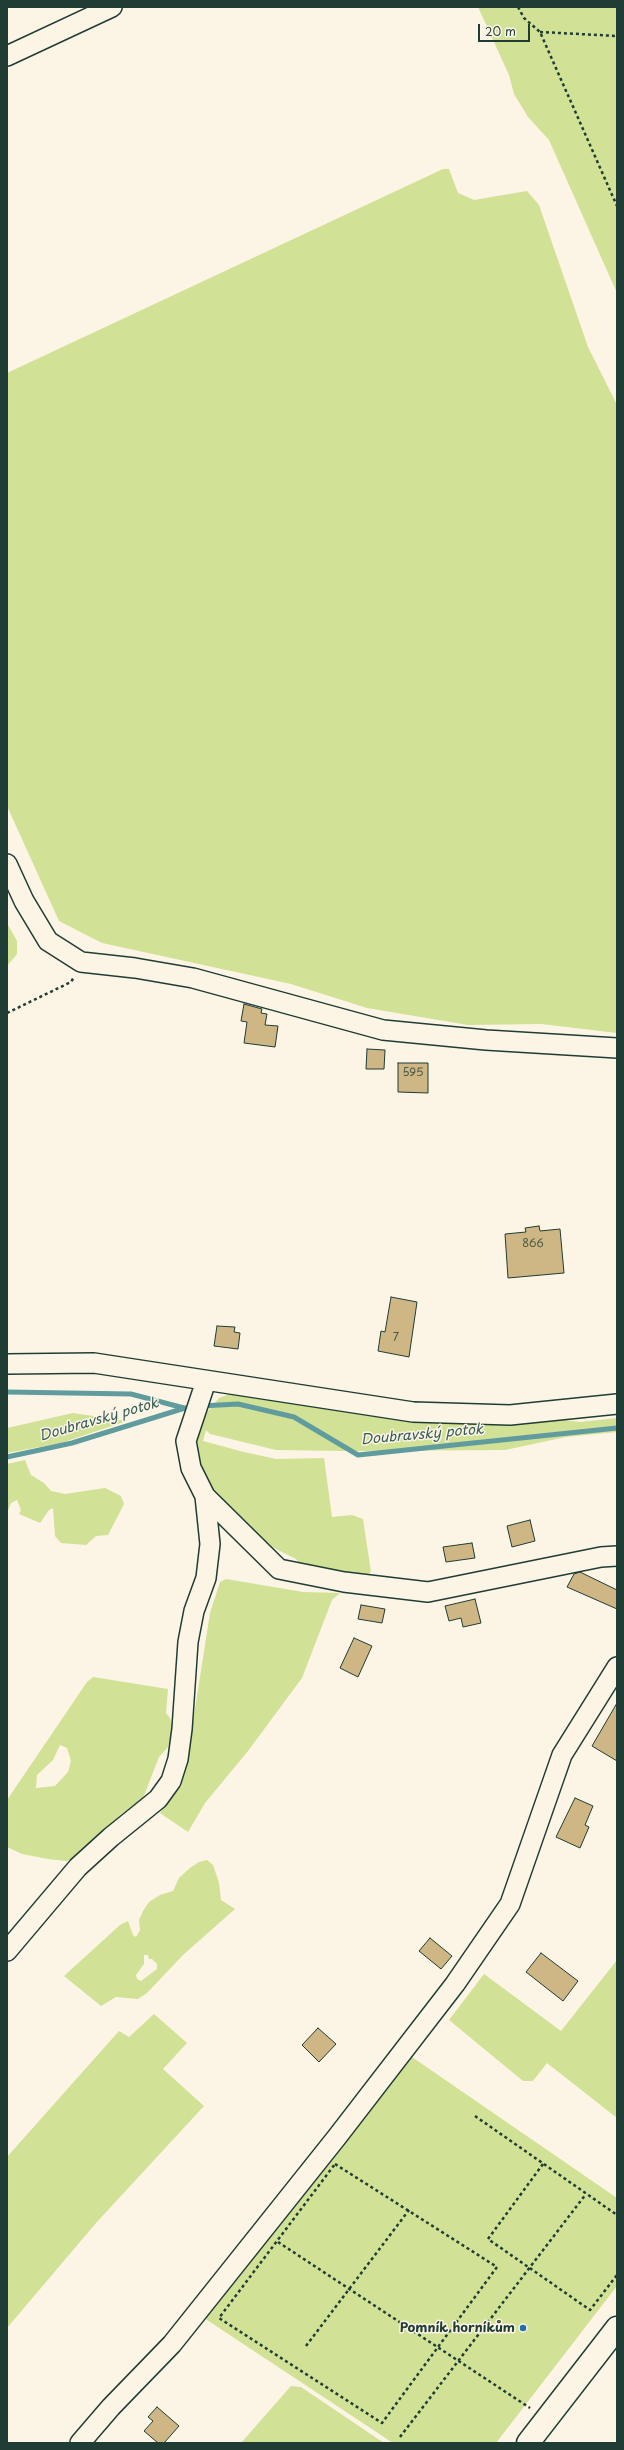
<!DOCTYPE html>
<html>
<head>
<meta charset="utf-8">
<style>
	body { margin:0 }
	#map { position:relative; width:624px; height:2450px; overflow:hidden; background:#fcf5e5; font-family:"Playpen Sans",sans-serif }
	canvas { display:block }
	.frame { position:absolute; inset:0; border:8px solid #1f3d34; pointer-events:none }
	.scale { position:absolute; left:478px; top:24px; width:52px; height:18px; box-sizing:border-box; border:2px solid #1f3d34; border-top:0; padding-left:5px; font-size:12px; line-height:14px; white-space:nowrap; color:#1f3d34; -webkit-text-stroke:3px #fcf5e5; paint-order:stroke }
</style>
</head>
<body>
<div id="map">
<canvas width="624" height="2450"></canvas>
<div class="frame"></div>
<div class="scale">20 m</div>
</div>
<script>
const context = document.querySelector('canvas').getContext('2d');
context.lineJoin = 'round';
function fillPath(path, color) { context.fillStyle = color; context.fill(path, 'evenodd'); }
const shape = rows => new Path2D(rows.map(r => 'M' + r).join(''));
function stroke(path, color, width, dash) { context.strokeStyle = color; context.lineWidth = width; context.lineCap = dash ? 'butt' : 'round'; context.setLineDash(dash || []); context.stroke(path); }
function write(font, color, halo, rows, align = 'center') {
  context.font = font + ' "Playpen Sans",sans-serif'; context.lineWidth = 3; context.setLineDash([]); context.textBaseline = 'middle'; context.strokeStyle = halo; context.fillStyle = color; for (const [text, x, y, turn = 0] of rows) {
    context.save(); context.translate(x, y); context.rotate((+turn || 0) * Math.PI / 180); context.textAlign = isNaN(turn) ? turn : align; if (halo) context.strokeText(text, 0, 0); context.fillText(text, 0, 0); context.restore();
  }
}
fillPath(shape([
	[478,7,617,7,617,293,549,140,528,117,514,94,509,75],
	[443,169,449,169,458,193,474,200,527,191,539,205,588,347,617,405,617,1033,541,1024,468,1025,367,1008,291,984,102,943,59,921,7,806,7,373],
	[7,923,17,941,17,954,7,966],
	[232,1393,414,1421,565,1420,580,1422,617,1418,617,1432,566,1437,505,1450,346,1451,276,1450,210,1434,206,1430,203,1441,244,1452,276,1459,324,1458,332,1517,352,1515,363,1519,371,1572,368,1574,346,1575,302,1566,296,1559,266,1544,210,1498,193,1449,203,1417,219,1398],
	[73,1413,127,1421,61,1443,7,1453,7,1428],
	[25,1460,31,1475,44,1483,51,1491,65,1494,105,1488,121,1496,124,1504,108,1535,96,1536,86,1545,61,1543,55,1536,53,1508,49,1510,40,1523,19,1514,21,1510,17,1500,11,1503,7,1513,7,1464],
	[226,1579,303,1592,340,1593,332,1600,302,1678,248,1751,205,1803,188,1832,160,1813,173,1795,188,1753,210,1613,220,1582],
	[93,1677,168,1689,166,1713,170,1718,173,1729,168,1747,159,1757,143,1798,121,1814,86,1851,72,1860,66,1861,48,1859,22,1854,7,1847,7,1800,87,1682],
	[60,1745,67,1748,71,1761,68,1772,55,1786,36,1788,37,1775,53,1760],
	[207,1860,213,1865,219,1883,221,1900,235,1909,183,1955,147,1993,138,1999,116,1997,101,2006,64,1976,120,1925,128,1921,133,1935,136,1937,140,1930,139,1920,143,1911,149,1902,160,1895,173,1891,179,1878,190,1868,199,1862],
	[144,1955,148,1955,149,1959,152,1959,157,1964,157,1969,141,1981,137,1979,136,1975,144,1964],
	[617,1960,617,2118,547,2063,533,2081,523,2081,449,2020,484,1974,561,2031],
	[154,2014,187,2043,163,2069,204,2106,96,2223,7,2328,7,2157,119,2031,129,2037],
	[409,2055,617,2198,617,2286,496,2443,393,2443,204,2318],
	[291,2386,301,2387,384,2443,241,2443]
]), '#d1e195');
stroke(shape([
	[7,1392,131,1394,184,1408],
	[201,1406,238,1404,294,1417,358,1455,617,1428],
	[7,1457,72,1443,185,1408,193,1407]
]), '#609c9e', 5);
const building = shape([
	[244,1004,262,1009,261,1013,267,1014,265,1025,278,1026,275,1047,244,1043,247,1022,241,1021,244,1004],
	[367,1049,385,1050,384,1069,366,1069,367,1049],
	[398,1063,428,1063,428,1093,398,1092,398,1063],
	[539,1226,540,1231,560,1229,564,1273,508,1278,505,1234,526,1232,525,1228,539,1226],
	[391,1297,417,1302,409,1357,378,1351,381,1331,385,1332,391,1297],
	[217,1326,235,1327,234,1332,240,1333,238,1349,214,1346,217,1326],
	[530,1520,535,1541,512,1547,507,1526,530,1520],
	[472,1543,475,1558,446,1562,443,1547,472,1543],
	[580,1572,617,1590,617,1609,567,1587,574,1574,580,1572],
	[475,1599,481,1623,463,1627,461,1618,449,1621,445,1606,475,1599],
	[361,1605,385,1609,382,1623,358,1619,361,1605],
	[354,1638,372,1646,358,1677,340,1668,354,1638],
	[617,1703,617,1761,592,1746,617,1703],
	[575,1798,593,1806,585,1825,589,1827,580,1848,556,1837,575,1798],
	[430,1938,452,1956,441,1969,419,1951,430,1938],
	[541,1953,578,1981,563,2001,526,1972,541,1953],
	[318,2028,336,2044,319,2062,302,2045,318,2028],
	[157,2407,179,2426,164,2443,158,2443,144,2431,153,2421,148,2417,157,2407]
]);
fillPath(building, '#ceb685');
stroke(building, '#1f3d34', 1);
const street = shape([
	[7,56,112,7],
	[7,864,24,901,48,941,81,962,135,968,193,978,383,1030,486,1040,617,1048],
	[7,1364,94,1363,413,1412,510,1415,617,1404],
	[206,1381,186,1441,191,1468,205,1496,279,1569,344,1582,428,1592,601,1557,617,1556],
	[7,1951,78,1867,111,1837,158,1799,171,1781,178,1759,182,1729,188,1642,194,1611,206,1578,210,1544,205,1496],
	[80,2443,111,2407,172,2344,337,2137,455,1984,510,1904,562,1755,617,1667]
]);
const secondary = shape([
	[528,2443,617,2328]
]);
stroke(street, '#1f3d34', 22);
stroke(secondary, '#1f3d34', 25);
stroke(shape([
	[518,7,524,18,540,32,617,206],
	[540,32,617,36],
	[7,1013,71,982,74,977],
	[475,2116,617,2215],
	[335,2164,497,2267,382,2423,219,2318,335,2164],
	[543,2164,488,2239,590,2310,617,2275],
	[278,2242,530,2408],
	[306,2346,409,2210],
	[400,2437,586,2194]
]), '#1f3d34', 2.5, [3, 3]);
stroke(street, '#fcf5e5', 19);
stroke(secondary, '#fcf5e5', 22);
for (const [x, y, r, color] of [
	[523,2328,4,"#1f6fb2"]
]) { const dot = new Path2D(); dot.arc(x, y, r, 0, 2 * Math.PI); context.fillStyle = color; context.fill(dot); stroke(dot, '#fcf5e5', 1.5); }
write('11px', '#4b5b48', null, [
	["595",413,1073],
	["866",533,1244],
	["7",396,1338]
]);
write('bold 13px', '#1f3d34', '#fcf5e5', [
	["Pomník horníkům",515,2328]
], 'right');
write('italic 14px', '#355d57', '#fcf5e5', [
	["Doubravský potok",99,1420,-16],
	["Doubravský potok",422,1435,-5]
]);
</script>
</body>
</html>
